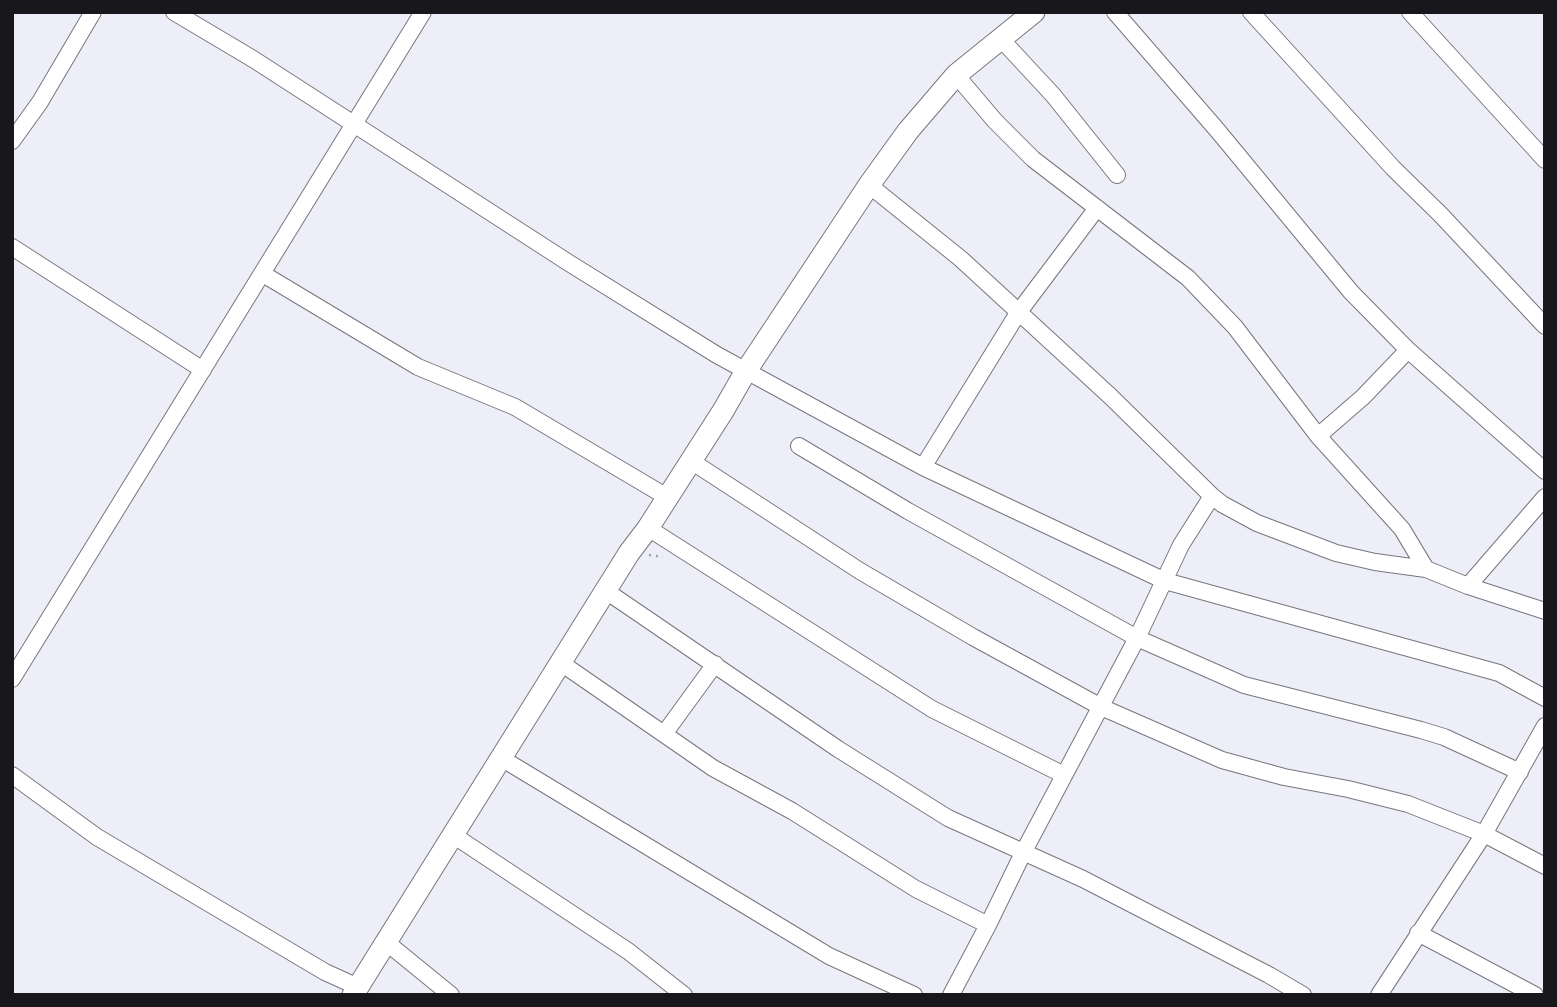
<!DOCTYPE html>
<html>
<head>
<meta charset="utf-8">
<style>
	body { margin:0 }
	#map { position:relative; width:1557px; height:1007px; overflow:hidden; background:#eeeef8; font-family:"Roboto Condensed",sans-serif }
	canvas { display:block }
	.frame { position:absolute; inset:0; border:14px solid #18171b; pointer-events:none }
</style>
</head>
<body>
<div id="map">
<canvas width="1557" height="1007"></canvas>
<div class="frame"></div>
</div>
<script>
const context = document.querySelector('canvas').getContext('2d');
context.lineJoin = 'round';
const shape = rows => new Path2D(rows.map(r => 'M' + r).join(''));
function stroke(path, color, width, dash) { context.strokeStyle = color; context.lineWidth = width; context.lineCap = dash ? 'butt' : 'round'; context.setLineDash(dash || []); context.stroke(path); }
const street = shape([
	[174,12,253,59,569,263,717,355,923,467,1165,581,1499,673,1545,698],
	[1115,12,1218,131,1351,292,1408,350,1545,471],
	[1251,12,1393,168,1441,215,1545,326],
	[1410,12,1545,160],
	[1001,39,1053,95,1117,175],
	[956,75,995,121,1033,159,1188,278,1235,327,1318,436,1402,529,1426,569],
	[12,141,40,102,93,12],
	[869,185,961,259,1110,396,1212,496,1222,504,1257,523,1336,553,1375,562,1426,569,1468,586,1545,611],
	[12,247,203,370],
	[263,274,418,367,515,407,667,497],
	[1318,436,1363,397,1408,350],
	[799,446,908,511,1137,638,1244,685,1421,730,1444,737,1520,772],
	[691,461,860,571,973,637,1101,707,1222,760,1284,777,1348,789,1408,804,1484,834,1545,866],
	[923,467,1018,313,1097,208],
	[648,528,932,709,1064,775],
	[1468,586,1545,497],
	[606,591,838,749,948,818,1083,879,1269,975,1303,995],
	[561,663,713,768,792,811,916,889,988,925,951,995],
	[12,679,423,12],
	[664,734,715,664],
	[501,758,829,956,914,995],
	[12,775,97,837,325,972,358,987],
	[453,835,628,951,684,995],
	[988,925,1024,851,1137,638,1181,545,1212,496],
	[1418,933,1535,995],
	[386,942,451,995],
	[1379,995,1484,834,1545,726]
]);
const secondary = shape([
	[353,995,629,553,648,528,723,411,746,371,869,185,908,131,956,75,1034,12]
]);
stroke(street, '#76767f', 18);
stroke(secondary, '#76767f', 23);
stroke(shape([
	[649,555,663,557]
]), '#a1a1a9', 2.5, [2, 5]);
stroke(street, '#fff', 16);
stroke(secondary, '#fff', 21);
</script>
</body>
</html>
